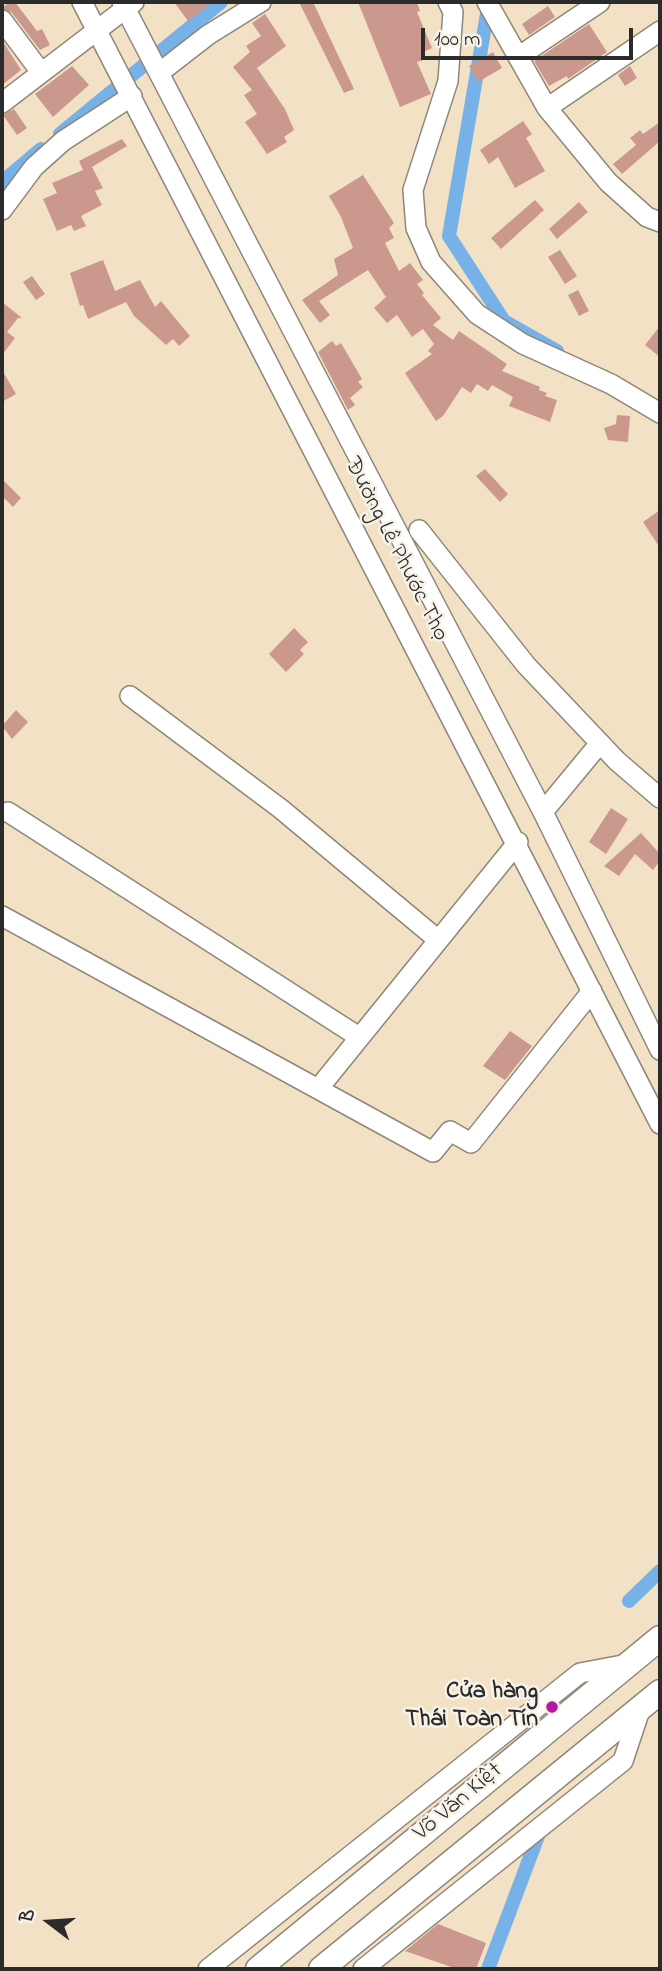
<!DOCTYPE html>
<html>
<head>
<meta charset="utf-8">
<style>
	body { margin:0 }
	#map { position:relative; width:662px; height:1971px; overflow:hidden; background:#f3e1c6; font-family:"Indie Flower",sans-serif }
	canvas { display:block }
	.frame { position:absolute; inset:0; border:4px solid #2b2b2b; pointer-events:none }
	.north { position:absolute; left:14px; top:1887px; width:70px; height:70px; -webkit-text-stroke:5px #f7f3e8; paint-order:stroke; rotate:287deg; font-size:19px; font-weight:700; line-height:28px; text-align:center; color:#2b2b2b }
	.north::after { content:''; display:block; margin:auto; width:24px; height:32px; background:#2b2b2b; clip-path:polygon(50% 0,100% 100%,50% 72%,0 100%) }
	.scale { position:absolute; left:421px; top:28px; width:212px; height:32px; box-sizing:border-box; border:4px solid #2b2b2b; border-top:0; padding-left:9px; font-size:21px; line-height:24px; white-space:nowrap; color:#2b2b2b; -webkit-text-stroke:5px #f7f3e8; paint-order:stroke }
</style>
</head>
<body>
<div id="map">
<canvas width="662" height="1971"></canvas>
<div class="frame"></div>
<div class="north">B</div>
<div class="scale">100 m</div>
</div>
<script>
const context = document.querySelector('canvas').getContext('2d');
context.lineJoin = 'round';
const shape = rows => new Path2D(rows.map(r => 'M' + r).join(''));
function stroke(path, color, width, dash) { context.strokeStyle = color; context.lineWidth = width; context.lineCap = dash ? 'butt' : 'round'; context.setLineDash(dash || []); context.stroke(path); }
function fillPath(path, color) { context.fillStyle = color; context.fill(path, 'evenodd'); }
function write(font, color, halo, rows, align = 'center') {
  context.font = font + ' "Indie Flower",sans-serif'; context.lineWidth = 5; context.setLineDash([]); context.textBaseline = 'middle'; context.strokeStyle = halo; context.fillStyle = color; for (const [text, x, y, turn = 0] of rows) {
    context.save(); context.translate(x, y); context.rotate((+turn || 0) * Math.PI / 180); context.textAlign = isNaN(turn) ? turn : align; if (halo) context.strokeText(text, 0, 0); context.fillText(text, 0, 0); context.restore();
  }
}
stroke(shape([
	[485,3,488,8,449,236,504,321,557,351],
	[60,134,221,2],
	[2,182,41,149],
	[629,1601,660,1571],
	[488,1969,538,1836]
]), '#76b1e7', 14);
fillPath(shape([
	[9,2,15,2,37,31,42,29,50,45,40,50,12,13,2,8],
	[174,2,213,2,188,21],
	[299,2,313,2,354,89,344,93],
	[358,2,417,2,420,11,417,12,432,48,423,52,426,59,417,62,431,94,400,107],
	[548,6,555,17,529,35,522,24],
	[265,14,286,46,257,68,285,109,294,130,284,137,287,142,267,154,245,122,257,114,244,95,252,90,233,67,250,52,246,46,261,36,252,23],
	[589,24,607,52,568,79,567,76,549,86,534,61],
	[2,40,21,70,2,85],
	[493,52,502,68,478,82,469,66],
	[72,66,89,85,53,117,35,94],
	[630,66,637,78,625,86,618,75],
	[14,109,27,128,17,135,3,115],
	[523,121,532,134,526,138,545,171,515,188,498,157,489,164,480,150],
	[660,122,660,141,622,174,613,164,636,145,630,138,640,130,643,134],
	[122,139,127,146,92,167,103,188,95,191,102,205,81,216,86,226,74,231,71,225,57,231,43,199,57,193,52,183,83,170,79,161],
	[363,175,394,223,389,228,394,238,385,243,399,271,410,263,423,280,417,284,424,293,422,295,441,318,433,325,453,340,459,331,507,364,502,371,540,387,539,390,547,393,545,396,557,400,550,422,509,406,513,397,492,385,488,391,477,384,471,393,462,387,443,416,436,421,405,373,432,354,428,351,434,344,423,329,412,337,397,315,387,323,374,308,386,297,368,270,319,301,330,315,320,323,302,300,338,275,334,259,353,248,341,217,329,196],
	[535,200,544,210,501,249,491,238],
	[579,202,588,212,557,239,549,229],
	[560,250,577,276,565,284,548,257],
	[103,260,115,291,140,280,155,307,161,301,190,336,179,346,173,339,166,345,134,316,126,302,88,319,83,305,80,306,70,273],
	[32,276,45,294,36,300,23,282],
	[578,290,589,311,579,316,568,295],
	[2,302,22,318,18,318,7,332,15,338,2,355],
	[660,326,660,357,645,345],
	[332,341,336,346,341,343,362,379,358,382,363,387,350,398,355,405,348,410,318,352],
	[2,370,16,394,2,402],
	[617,415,630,416,628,442,608,440,604,428,616,424],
	[485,469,508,494,500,502,476,476],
	[2,479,21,498,13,507,2,496],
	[660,510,660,548,643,522],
	[294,628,308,642,300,650,304,654,286,672,269,654],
	[16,710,28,722,12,739,2,726],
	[611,808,628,819,606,854,589,842],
	[641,833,660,854,660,861,653,870,635,854,619,876,604,866],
	[510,1031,532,1046,505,1080,483,1066],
	[438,1924,486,1943,476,1969,457,1969,405,1951]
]), '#cb988e');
const minor = shape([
	[82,2,660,1124],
	[122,2,543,812,660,1050],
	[448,2,453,12,448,81,413,190,416,228,431,262,477,314,523,344,611,384,660,413],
	[487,2,547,108,608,182,647,217,660,222],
	[2,20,40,71],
	[518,57,600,2],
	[159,73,208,35,261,2],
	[2,103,134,2],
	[547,108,660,31],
	[2,210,34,167,63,141,132,96],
	[419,530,526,665,617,761,660,798],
	[130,696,281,809,437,939],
	[8,812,359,1037],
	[543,812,600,743],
	[2,916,433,1152,450,1131,471,1143,592,991],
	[318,1089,518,842],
	[208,1969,580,1673,628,1664],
	[363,1969,623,1761,641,1707]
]);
const major = shape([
	[258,1969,660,1638],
	[321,1969,660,1692]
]);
stroke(minor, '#8f8678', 22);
stroke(major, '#8f8678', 27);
stroke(minor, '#fff', 19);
stroke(major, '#fff', 24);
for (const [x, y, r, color] of [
	[552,1707,7,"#b5179e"]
]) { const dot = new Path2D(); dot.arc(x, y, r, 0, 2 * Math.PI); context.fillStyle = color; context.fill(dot); stroke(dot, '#f7f3e8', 2.5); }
write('24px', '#2b2b2b', '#f7f3e8', [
	["Đường Lê Phước Thọ",395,550,63],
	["Võ Văn Kiệt",459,1803,-40]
]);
write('bold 24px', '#2b2b2b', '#f7f3e8', [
	["Cửa hàng",538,1693],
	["Thái Toàn Tín",538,1721]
], 'right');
</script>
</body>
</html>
